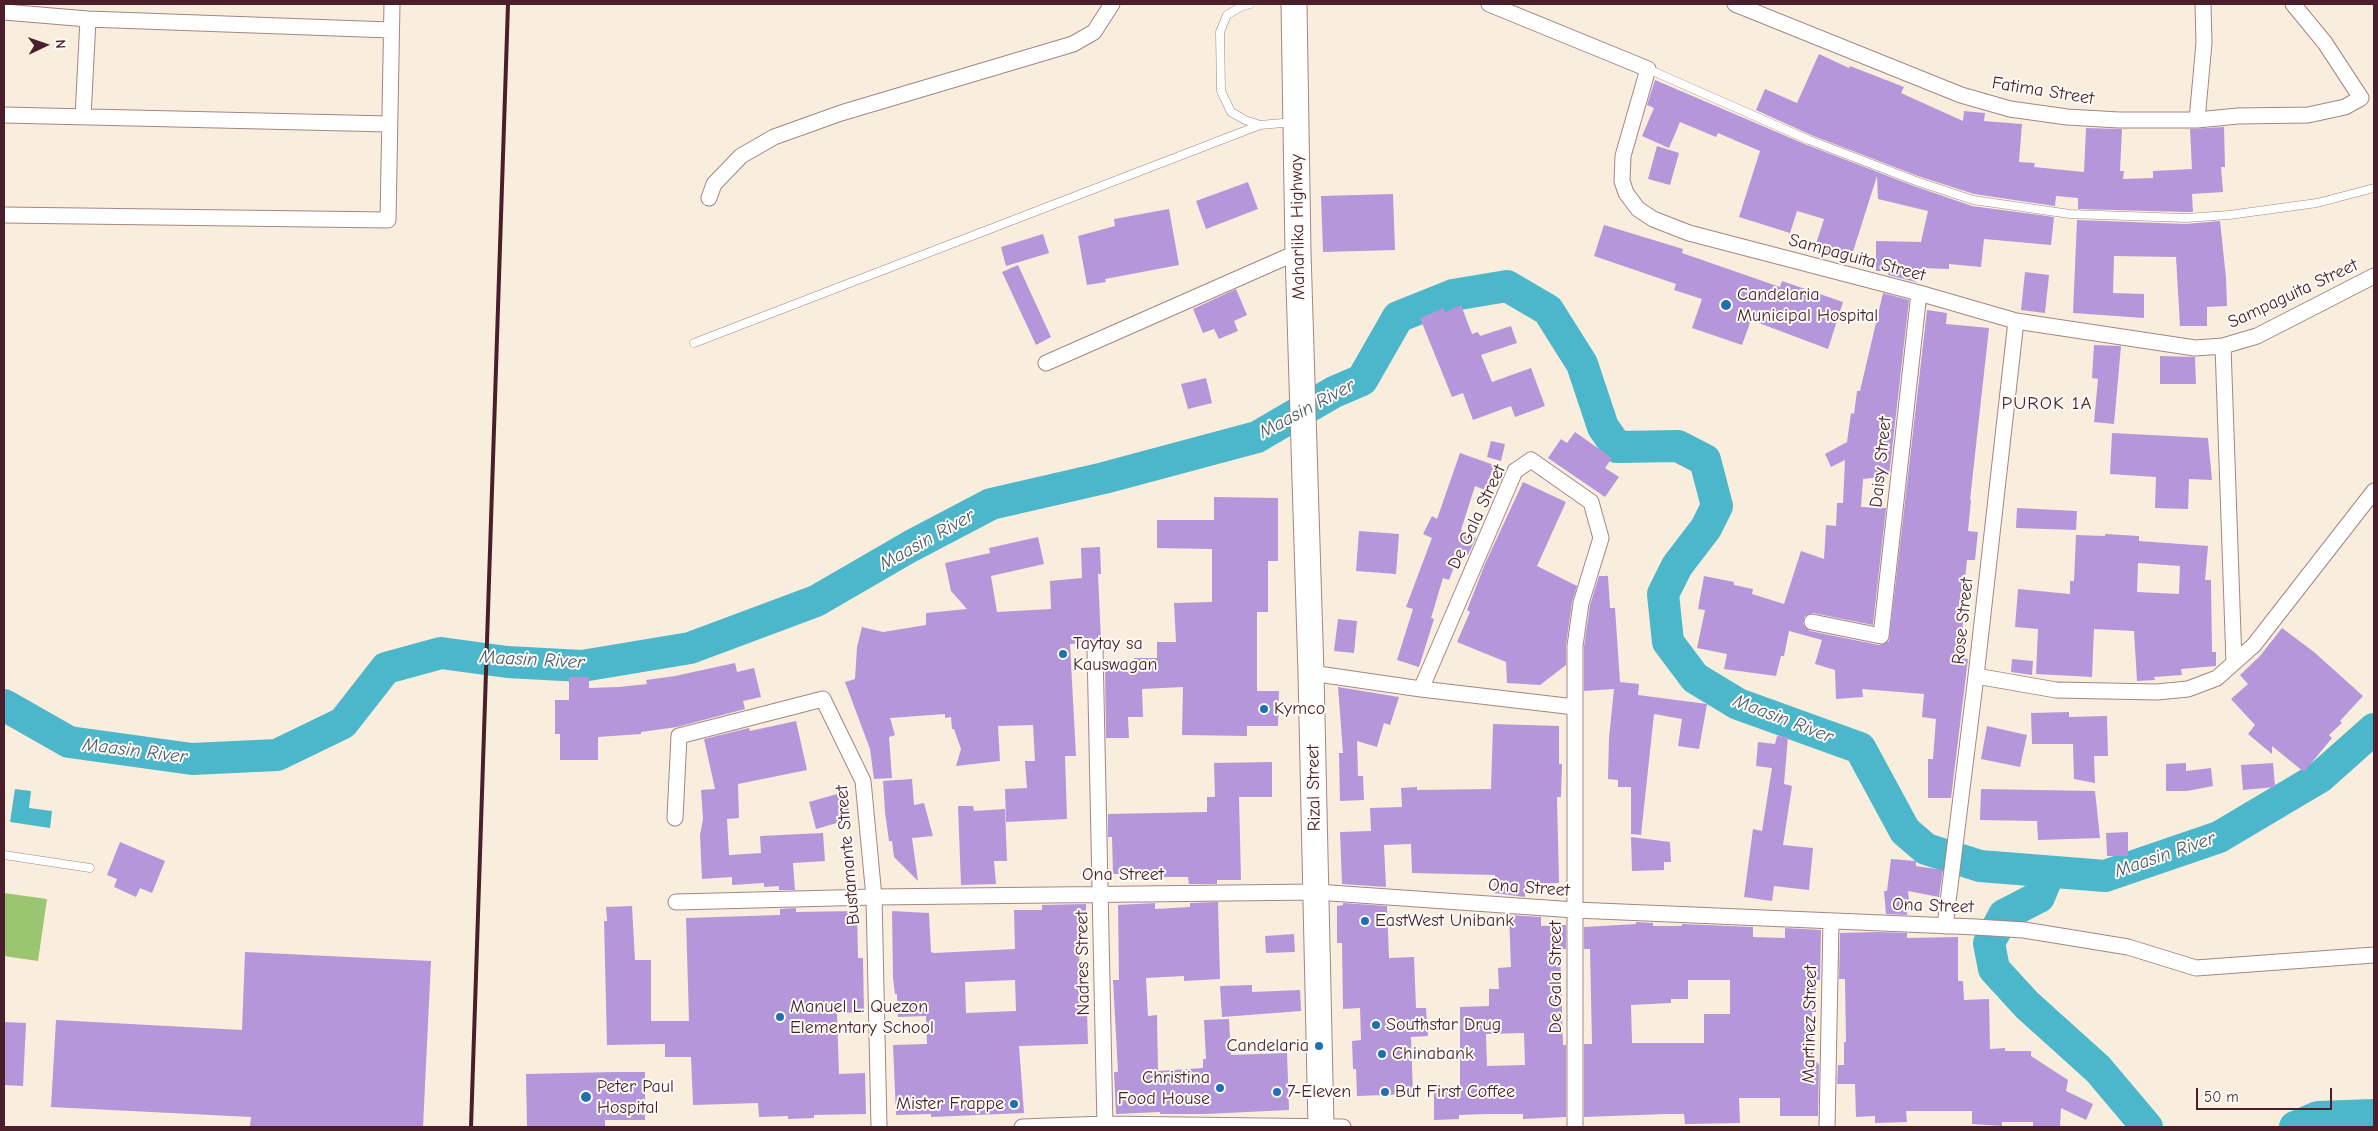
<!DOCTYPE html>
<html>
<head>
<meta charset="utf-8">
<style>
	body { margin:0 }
	#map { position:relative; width:2378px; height:1131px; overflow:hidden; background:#f9eedd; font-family:"Comic Neue",sans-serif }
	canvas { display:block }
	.frame { position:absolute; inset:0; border:5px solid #4a1f2b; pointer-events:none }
	.north { position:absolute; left:20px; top:20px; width:50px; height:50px; -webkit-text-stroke:4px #fdfcf7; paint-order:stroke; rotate:87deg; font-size:14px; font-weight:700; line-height:20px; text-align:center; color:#4a1f2b }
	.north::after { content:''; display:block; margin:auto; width:18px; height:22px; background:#4a1f2b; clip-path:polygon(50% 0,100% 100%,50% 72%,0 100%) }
	.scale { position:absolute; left:2196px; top:1088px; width:136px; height:22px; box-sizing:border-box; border:2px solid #4a1f2b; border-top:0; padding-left:6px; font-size:15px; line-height:18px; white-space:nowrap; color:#4a1f2b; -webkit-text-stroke:4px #fdfcf7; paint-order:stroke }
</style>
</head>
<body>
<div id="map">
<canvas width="2378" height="1131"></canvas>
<div class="frame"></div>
<div class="north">N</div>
<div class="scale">50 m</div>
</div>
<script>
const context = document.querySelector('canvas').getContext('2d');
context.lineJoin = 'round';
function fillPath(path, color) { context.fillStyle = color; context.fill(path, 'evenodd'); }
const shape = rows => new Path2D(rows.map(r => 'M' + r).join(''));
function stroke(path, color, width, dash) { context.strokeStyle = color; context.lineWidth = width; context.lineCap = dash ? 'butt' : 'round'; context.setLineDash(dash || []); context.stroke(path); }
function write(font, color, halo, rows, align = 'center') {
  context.font = font + ' "Comic Neue",sans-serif'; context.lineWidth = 4; context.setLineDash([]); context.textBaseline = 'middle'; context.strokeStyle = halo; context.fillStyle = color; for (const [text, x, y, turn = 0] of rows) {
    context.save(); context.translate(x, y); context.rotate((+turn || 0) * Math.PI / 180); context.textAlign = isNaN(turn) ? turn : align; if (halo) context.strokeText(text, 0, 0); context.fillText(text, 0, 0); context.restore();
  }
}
fillPath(shape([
	[4,893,47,899,38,961,4,956]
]), '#9cc572');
fillPath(shape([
	[15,789,31,791,29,808,52,811,50,828,10,822]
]), '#4cb6ca');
stroke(shape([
	[4,705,69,742,192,759,277,755,343,723,386,668,441,653,507,662,582,666,690,648,816,601,911,546,991,504,1104,478,1257,437,1334,392,1362,380,1398,317,1453,295,1507,286,1548,310,1582,364,1603,427,1617,447,1678,446,1705,460,1717,506,1706,528,1677,566,1663,594,1668,642,1695,678,1738,704,1860,748,1905,831,1926,849,1980,866,2105,876,2219,837,2320,777,2374,729],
	[2049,873,2039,897,2004,915,1989,943,1994,969,2027,1005,2098,1069,2147,1127],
	[2295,1127,2318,1117,2374,1115]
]), '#4cb6ca', 32);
fillPath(shape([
	[1819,54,1849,68,1850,66,1904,87,1901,93,1963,121,1964,111,1985,113,1984,121,2022,124,2019,162,2035,163,2034,167,2084,172,2086,128,2122,129,2120,171,2124,171,2123,179,2153,178,2153,171,2192,169,2190,129,2224,127,2225,167,2221,167,2223,192,2192,194,2193,212,2186,212,2078,209,2078,198,2056,196,2055,206,1974,194,1918,176,1811,135,1756,110,1765,89,1797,103],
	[1655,80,1807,145,1914,186,1972,206,2054,217,2051,245,1984,239,1981,267,1949,264,1949,269,1921,268,1916,282,1888,275,1889,271,1876,271,1876,241,1921,242,1928,211,1878,199,1877,176,1850,261,1814,250,1824,219,1797,211,1790,233,1739,217,1760,151,1718,133,1716,137,1680,122,1669,148,1642,136,1654,108,1647,105],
	[1657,146,1679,153,1670,185,1648,179],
	[1248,182,1258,209,1206,229,1196,201],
	[1393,194,1395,250,1323,252,1321,196],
	[1169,209,1179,265,1105,279,1106,282,1087,285,1078,236,1115,226,1114,219],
	[2077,220,2186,224,2220,221,2226,278,2227,306,2207,307,2207,326,2180,326,2176,257,2114,256,2113,293,2144,294,2144,318,2073,313],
	[1604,225,1683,249,1682,253,1780,287,1782,281,1843,302,1828,349,1751,320,1742,345,1692,328,1702,299,1674,290,1676,284,1594,256],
	[1043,234,1049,253,1006,266,1001,247],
	[1018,265,1051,337,1036,345,1002,272],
	[2025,272,2049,275,2045,313,2021,310],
	[1236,289,1247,315,1234,321,1238,331,1219,339,1214,329,1203,333,1193,309],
	[1883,293,1909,300,1889,476,1863,479,1861,507,1886,508,1873,625,1813,613,1805,616,1803,624,1810,631,1879,645,1889,641,1927,310,1947,313,1946,324,1989,328,1970,500,1971,500,1968,531,1978,532,1975,560,1967,560,1963,599,1965,599,1960,658,1968,659,1951,798,1928,798,1928,759,1933,759,1936,719,1922,717,1924,694,1862,689,1863,697,1836,699,1835,670,1815,664,1822,640,1789,631,1784,656,1781,656,1776,676,1724,669,1727,654,1697,648,1705,610,1698,609,1704,576,1734,582,1734,585,1753,589,1752,594,1784,604,1801,551,1824,559,1826,525,1836,526,1837,503,1843,503,1845,460,1831,467,1825,454,1847,442,1851,413,1854,414,1857,391,1860,391],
	[1461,305,1472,334,1478,332,1480,336,1511,326,1517,343,1481,355,1492,382,1531,368,1545,406,1515,417,1511,406,1473,420,1463,393,1452,397,1420,318,1444,308,1445,312],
	[2094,345,2121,346,2114,424,2094,422,2098,379,2092,378],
	[2160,356,2195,357,2196,384,2160,384],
	[1206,378,1212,403,1188,409,1181,384],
	[1575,432,1612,458,1605,468,1619,477,1605,497,1548,458,1561,439,1567,443],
	[2112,433,2208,438,2212,480,2189,479,2188,509,2155,508,2156,477,2110,474],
	[1491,441,1505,444,1501,461,1487,457],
	[1460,453,1494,465,1485,490,1475,486,1461,530,1476,538,1468,555,1460,551,1449,580,1443,578,1431,618,1434,619,1419,667,1397,660,1413,609,1406,607,1432,538,1423,534,1432,516,1437,519],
	[1523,482,1566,502,1537,566,1577,586,1572,602,1566,645,1566,665,1540,685,1507,683,1506,662,1457,642,1470,612,1467,610,1485,564],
	[1214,497,1278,498,1278,561,1268,561,1268,612,1257,612,1257,691,1279,691,1278,726,1247,726,1247,736,1182,735,1183,687,1142,689,1143,717,1128,717,1129,738,1106,738,1105,666,1134,665,1134,658,1157,658,1157,642,1176,642,1174,603,1212,602,1212,549,1157,548,1157,520,1214,520],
	[2017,508,2077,511,2076,530,2016,528],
	[1359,531,1399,534,1396,574,1356,571],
	[2105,534,2139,536,2139,541,2208,546,2205,580,2211,580,2212,652,2216,652,2216,666,2181,669,2182,675,2154,677,2155,680,2137,681,2134,631,2094,629,2092,677,2036,674,2038,629,2015,627,2018,589,2070,594,2070,581,2074,581,2076,535,2105,536],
	[2138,563,2180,566,2179,594,2137,592],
	[1038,537,1044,564,991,576,997,612,1051,609,1050,581,1082,578,1081,548,1100,547,1101,574,1098,574,1101,641,1094,639,1087,643,1070,644,1076,756,1065,756,1067,819,1006,822,1005,789,1027,788,1025,761,1035,761,1033,725,998,726,1000,761,956,766,961,749,954,729,952,729,951,717,945,718,945,714,890,718,895,735,889,737,892,778,874,779,870,749,845,682,855,679,857,647,862,627,883,632,926,625,926,613,967,609,951,591,945,563,990,553,989,548],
	[1599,576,1608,576,1610,608,1615,608,1620,682,1639,684,1638,695,1707,704,1699,749,1678,746,1682,719,1654,714,1641,835,1631,834,1631,787,1618,787,1618,780,1608,779,1609,738,1614,689,1584,691,1584,647,1590,605],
	[1338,619,1357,621,1354,653,1334,651],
	[2282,628,2314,652,2363,696,2340,721,2342,723,2329,735,2332,738,2304,772,2272,746,2272,754,2248,734,2255,725,2231,699,2248,684,2240,675,2260,656],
	[2012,659,2033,661,2032,675,2011,672],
	[735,663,737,672,754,668,761,697,743,701,745,709,677,727,641,732,641,734,598,737,598,760,560,760,560,734,555,734,555,700,569,700,569,677,589,677,589,688,619,687,647,684,646,680,675,676],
	[1338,687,1399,697,1390,725,1384,723,1377,747,1357,741,1358,776,1363,776,1364,800,1340,801,1339,753,1343,753],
	[2069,712,2069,717,2107,716,2108,756,2094,756,2095,783,2074,779,2073,744,2032,744,2031,713],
	[796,721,807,770,738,784,739,818,727,819,729,855,761,853,760,836,823,833,825,861,793,863,795,890,779,890,779,886,764,887,764,883,732,885,732,877,702,879,700,835,703,819,701,790,715,789,704,739,749,728,750,731],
	[1493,724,1559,726,1559,764,1562,764,1561,797,1557,797,1559,883,1525,884,1525,897,1494,893,1495,875,1412,873,1411,844,1384,845,1386,887,1342,884,1340,832,1371,831,1370,808,1402,807,1401,788,1417,787,1417,790,1491,789],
	[1987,726,2027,735,2020,767,1981,759],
	[1777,736,1788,737,1784,784,1792,786,1783,845,1813,848,1809,890,1774,886,1772,901,1744,897,1753,829,1762,831,1772,768,1756,766,1758,742,1775,744],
	[1272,762,1272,797,1239,797,1241,880,1217,880,1217,884,1189,884,1188,877,1164,877,1163,873,1113,874,1112,837,1108,837,1108,814,1207,812,1207,797,1215,797,1214,763],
	[2186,763,2186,771,2211,768,2213,786,2187,791,2166,791,2166,764],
	[2273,763,2275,787,2243,790,2241,765],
	[912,779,914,805,924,803,933,836,912,838,918,881,894,857,892,841,889,841,885,812,883,781],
	[1981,789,2095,791,2100,838,2038,840,2037,821,1980,820],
	[844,792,851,819,816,829,809,802],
	[958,806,973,806,974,811,1005,809,1007,861,994,861,996,884,961,885],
	[2128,832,2128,856,2107,856,2106,833],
	[1631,837,1670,842,1671,862,1664,862,1664,870,1632,871],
	[120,842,165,861,152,893,140,888,136,897,114,887,117,879,107,875],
	[1891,859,1916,861,1916,866,1943,870,1939,897,1908,891,1910,909,1907,909,1907,915,1886,914,1884,891,1887,891],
	[1218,902,1220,979,1184,981,1184,976,1146,978,1148,1016,1157,1015,1158,1071,1203,1068,1203,1059,1206,1059,1204,1020,1229,1019,1231,1055,1287,1053,1289,1110,1205,1114,1160,1114,1160,1112,1116,1114,1114,1072,1118,1072,1113,980,1119,980,1118,905,1155,903,1155,909,1190,907,1190,903],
	[1343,903,1387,906,1389,958,1414,957,1416,1008,1426,1008,1428,1036,1411,1037,1413,1094,1357,1096,1356,1069,1353,1069,1352,1041,1361,1040,1360,1008,1343,1009,1342,943,1337,943,1337,906,1343,905],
	[1086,904,1086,922,1078,922,1080,981,1083,981,1084,1010,1087,1010,1088,1044,1019,1046,1024,1113,931,1117,931,1114,896,1115,893,1045,927,1044,926,1016,898,1017,897,994,895,994,893,978,892,911,929,913,931,952,934,953,1015,949,1014,910,1042,910,1042,905],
	[1015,980,1016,1011,966,1013,965,982],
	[632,906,635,960,651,960,651,1021,689,1021,686,918,780,915,780,909,796,908,796,912,857,911,858,958,863,958,864,1012,837,1013,839,1074,865,1073,866,1114,814,1115,814,1118,788,1119,788,1116,759,1117,758,1103,693,1105,691,1057,665,1057,665,1044,607,1045,604,921,607,921,606,907],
	[1509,915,1541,917,1541,926,1566,925,1566,949,1560,949,1563,1045,1566,1045,1566,1117,1523,1119,1523,1114,1487,1114,1459,1115,1459,1119,1434,1120,1434,1087,1460,1086,1460,1007,1489,1006,1489,989,1499,989,1498,968,1511,967],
	[1524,1033,1525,1065,1487,1066,1486,1034],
	[1636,922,1653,923,1653,926,1682,926,1682,924,1753,927,1753,937,1785,938,1785,928,1821,930,1820,980,1816,980,1816,1012,1812,1012,1813,1062,1817,1062,1819,1065,1818,1116,1780,1116,1780,1098,1739,1098,1740,1123,1685,1124,1684,1114,1666,1114,1584,1117,1584,1044,1592,1044,1590,949,1584,949,1584,927,1636,924],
	[1688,980,1730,980,1730,1014,1704,1014,1704,1043,1632,1043,1631,1005,1671,1003,1671,999,1688,999],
	[1878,932,1907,933,1907,938,1958,937,1958,981,1963,981,1964,1000,1989,999,1990,1049,2005,1048,2005,1051,2031,1051,2031,1056,2068,1080,2066,1091,2093,1104,2086,1120,2061,1108,2060,1127,2033,1127,2033,1122,2002,1122,2002,1126,1972,1124,1972,1111,1906,1111,1907,1122,1875,1123,1875,1116,1856,1117,1855,1084,1837,1084,1838,1065,1844,1065,1844,1042,1846,1042,1845,979,1839,979,1840,933],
	[1294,934,1295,952,1266,953,1265,936],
	[245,952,431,961,423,1127,250,1127,251,1117,51,1107,56,1020,242,1030],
	[1252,985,1252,992,1300,990,1301,1011,1222,1017,1220,986],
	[4,1022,26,1023,23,1086,4,1085],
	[615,1072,645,1072,645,1120,605,1120,605,1127,527,1127,526,1074]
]), '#b596da');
const lane = shape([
	[1250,4,1242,6,1227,15,1220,32,1221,91,1231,112,1245,120,1260,125],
	[1648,69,1809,140,1916,181,1973,200,2070,214,2186,218,2229,215,2317,203,2374,188],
	[694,343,1260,125,1294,122],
	[4,855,90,868]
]);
const street = shape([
	[1489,4,1648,69,1623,156,1622,181,1626,193,1638,209,1653,219,1689,233,1919,293,2016,321,2195,348,2223,346,2257,336,2374,276],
	[1735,4,1961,95,2010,109,2067,117,2119,120,2197,120,2238,116,2308,115,2345,107,2361,98,2325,43,2293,4],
	[4,12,88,19,390,30],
	[4,115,389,124],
	[83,117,88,19],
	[2197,120,2204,43,2203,4],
	[709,198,714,184,741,156,774,137,841,113,1073,44,1094,32,1112,4],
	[4,215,388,220,392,4],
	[2223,346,2234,663],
	[1046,363,1298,252],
	[1812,622,1881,636,1919,293],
	[1095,648,1105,1127],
	[1311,673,1421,689,1575,707],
	[1976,676,2056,690,2157,692,2188,689,2217,678,2254,645,2374,491],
	[1421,689,1515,471,1531,460,1591,502,1601,538,1581,603,1575,646,1575,1127],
	[675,818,679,736,823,699,863,781,874,897,879,1127],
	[676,902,874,897,1316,892,1575,910,1976,927,2024,930,2128,947,2196,968,2374,955],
	[1945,926,1976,676,2016,321],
	[1022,1127,1105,1124,1343,1127],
	[1827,1127,1831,921]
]);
const primary = shape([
	[1294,4,1298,252,1311,673,1321,1127]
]);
stroke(lane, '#a28684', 9);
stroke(street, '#a28684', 17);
stroke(primary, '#a28684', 27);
stroke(lane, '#fff', 8);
stroke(street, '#fff', 15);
stroke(primary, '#fff', 25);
stroke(shape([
	[471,1127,508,4]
]), '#4a1f2b', 4);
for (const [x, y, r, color] of [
	[1726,305,6,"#1f6fb2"],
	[1063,654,5,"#1f6fb2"],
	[1264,709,5,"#1f6fb2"],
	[1365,921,5,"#1f6fb2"],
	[780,1017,5,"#1f6fb2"],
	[1376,1025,5,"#1f6fb2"],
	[1319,1046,5,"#1f6fb2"],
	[1382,1054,5,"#1f6fb2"],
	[1220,1088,5,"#1f6fb2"],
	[1277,1092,5,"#1f6fb2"],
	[1385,1092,5,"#1f6fb2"],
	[586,1097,6,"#1f6fb2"],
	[1014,1104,5,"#1f6fb2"]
]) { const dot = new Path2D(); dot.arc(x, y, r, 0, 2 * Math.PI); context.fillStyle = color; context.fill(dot); stroke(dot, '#fdfcf7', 2); }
write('18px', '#4a1f2b', '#fdfcf7', [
	["Fatima Street",2043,91,9],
	["Maharlika Highway",1298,227,-91],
	["Sampaguita Street",1857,258,15],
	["Sampaguita Street",2293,294,-25],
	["Daisy Street",1881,462,-84],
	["De Gala Street",1477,517,-65],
	["Rose Street",1963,621,-84],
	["Rizal Street",1314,788,-91],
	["Bustamante Street",848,855,-95],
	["Ona Street",1123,875],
	["Ona Street",1529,888,4],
	["Ona Street",1933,906,2],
	["Nadres Street",1083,963,-91],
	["De Gala Street",1556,977,-90],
	["Martinez Street",1810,1024,-89]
]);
write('18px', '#4a1f2b', '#fdfcf7', [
	["Candelaria",1737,295],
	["Municipal Hospital",1737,316],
	["Taytay sa",1073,644],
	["Kauswagan",1073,665],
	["Kymco",1274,709],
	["EastWest Unibank",1375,921],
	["Manuel L. Quezon",790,1007],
	["Elementary School",790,1028],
	["Southstar Drug",1386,1025],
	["Candelaria",1309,1046,"right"],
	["Chinabank",1392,1054],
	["Christina",1210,1078,"right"],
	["Food House",1210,1099,"right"],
	["Peter Paul",597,1087],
	["Hospital",597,1108],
	["7-Eleven",1287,1092],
	["But First Coffee",1395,1092],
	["Mister Frappe",1004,1104,"right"]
], 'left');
context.letterSpacing = '1px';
write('19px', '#4a1f2b', '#fdfcf7', [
	["PUROK 1A",2047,404]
]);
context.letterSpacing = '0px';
write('italic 19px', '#4b5b6b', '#fdfcf7', [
	["Maasin River",1307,409,-28],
	["Maasin River",927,540,-29],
	["Maasin River",532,660,3],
	["Maasin River",1783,719,21],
	["Maasin River",135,751,7],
	["Maasin River",2165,855,-19]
]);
</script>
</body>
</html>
